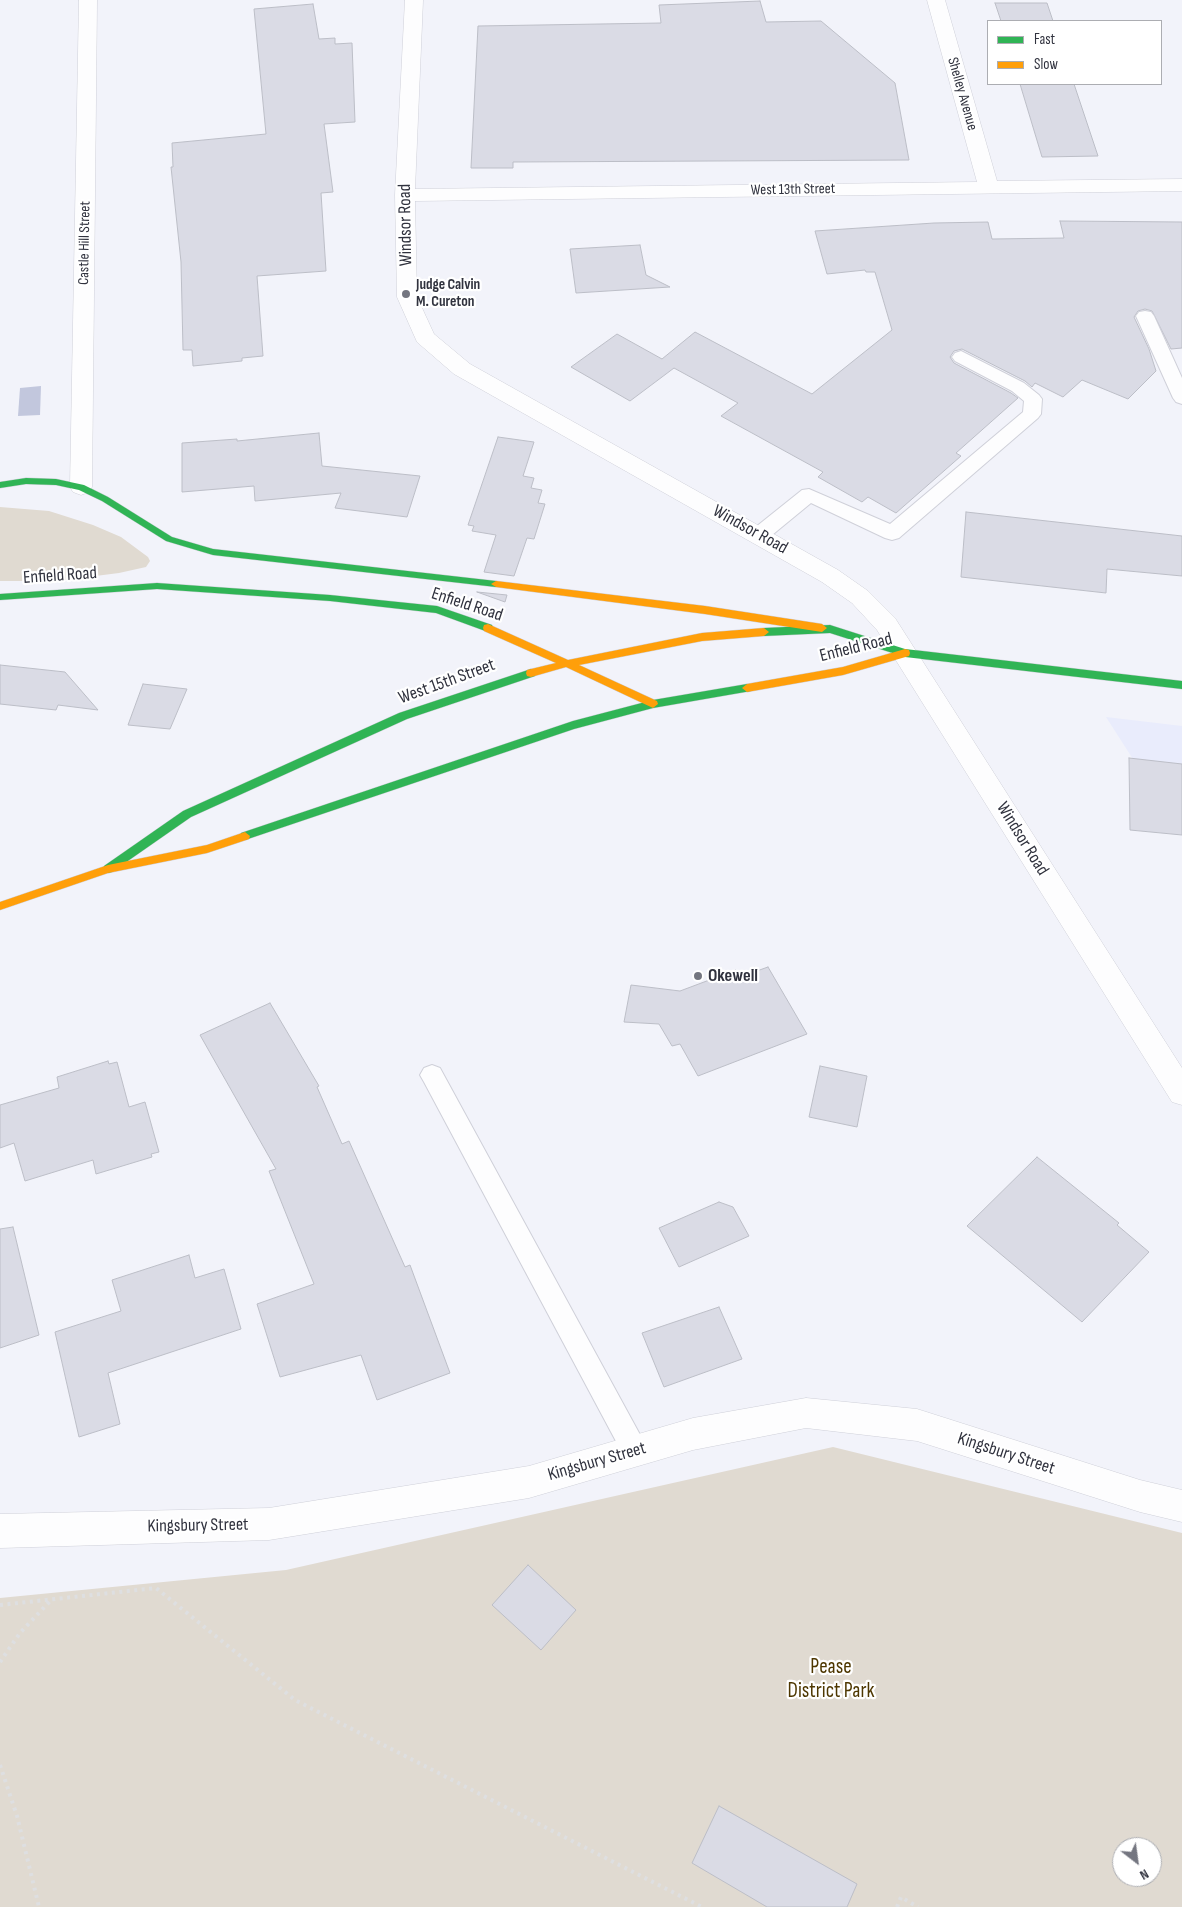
<!DOCTYPE html>
<html>
<head>
<meta charset="utf-8">
<style>
	body { margin:0 }
	#map { position:relative; width:1182px; height:1907px; overflow:hidden; background:#f2f3fa; font-family:"Sofia Sans Condensed",sans-serif }
	canvas { display:block }
	.legend { position:absolute; left:987px; top:20px; width:175px; height:65px; box-sizing:border-box; background:#fff; border:1px solid #acadb2; margin:0; padding:6px 9px; list-style:none; font-size:15px; color:#30323e }
	.legend li { display:flex; align-items:center; gap:10px; height:25px }
	.legend b { width:25px; border:1px solid #acadb2 }
	.north { position:absolute; left:1112px; top:1837px; width:50px; height:50px; box-sizing:border-box; background:#fff; border:1px solid #acadb2; border-radius:50%; rotate:150deg; font-size:14px; font-weight:700; line-height:20px; text-align:center; color:#30323e }
	.north::after { content:''; display:block; margin:auto; width:18px; height:22px; background:#747680; clip-path:polygon(50% 0,100% 100%,50% 72%,0 100%) }
</style>
</head>
<body>
<div id="map">
<canvas width="1182" height="1907"></canvas>
<ul class="legend">
<li><b style="height:6px;background:#30b455"></b>Fast</li>
<li><b style="height:6px;background:#ff9f0a"></b>Slow</li>
</ul>
<div class="north">N</div>
</div>
<script>
const context = document.querySelector('canvas').getContext('2d');
context.lineJoin = 'round';
function fillPath(path, color) { context.fillStyle = color; context.fill(path, 'evenodd'); }
const shape = rows => new Path2D(rows.map(r => 'M' + r).join(''));
function stroke(path, color, width, dash) { context.strokeStyle = color; context.lineWidth = width; context.lineCap = dash ? 'butt' : 'round'; context.setLineDash(dash || []); context.stroke(path); }
function write(font, color, halo, rows, align = 'center') {
  context.font = font + ' "Sofia Sans Condensed",sans-serif'; context.lineWidth = 4.5; context.setLineDash([]); context.textBaseline = 'middle'; context.strokeStyle = halo; context.fillStyle = color; for (const [text, x, y, turn = 0] of rows) {
    context.save(); context.translate(x, y); context.rotate((+turn || 0) * Math.PI / 180); context.textAlign = isNaN(turn) ? turn : align; if (halo) context.strokeText(text, 0, 0); context.fillText(text, 0, 0); context.restore();
  }
}
fillPath(shape([
	[1106,717,1182,726,1182,822,1172,820]
]), '#e9ecfc');
fillPath(shape([
	[0,507,49,511,93,525,121,537,148,557,150,561,146,567,119,573,56,581,0,581],
	[833,1447,1182,1533,1182,1907,0,1907,0,1598,286,1570],
	[1122,1847,1152,1847,1152,1877,1122,1877]
]), '#e0dad1');
fillPath(shape([
	[41,386,40,415,18,416,20,388]
]), '#c2c7dd');
const building = shape([
	[760,1,766,22,821,21,895,83,909,160,513,162,513,168,471,168,478,26,661,23,659,5,760,1],
	[995,3,1047,3,1053,21,1001,21,995,3],
	[313,4,319,39,335,38,335,44,352,43,355,122,324,124,333,192,321,193,326,271,257,276,263,356,242,358,242,361,193,366,192,350,183,350,181,262,171,167,173,167,172,143,266,134,254,9,313,4],
	[1020,84,1074,84,1098,156,1042,157,1020,84],
	[1060,221,1182,222,1182,348,1171,349,1152,311,1145,309,1138,311,1134,317,1149,349,1156,371,1128,399,1082,380,1063,397,1035,383,1032,387,1025,381,962,349,954,351,950,357,954,363,1011,393,1018,398,956,453,961,456,896,513,868,497,862,502,818,477,823,472,721,416,738,403,674,368,630,401,571,367,617,334,662,359,695,332,812,394,892,330,875,272,866,272,865,270,827,274,815,231,934,223,988,222,992,239,1064,238,1060,221],
	[640,245,646,275,670,287,576,293,570,249,640,245],
	[319,433,322,466,420,476,407,517,335,508,341,493,255,501,254,486,182,492,182,443,237,439,237,441,319,433],
	[498,437,534,442,523,476,534,478,531,488,542,490,538,503,545,504,534,539,527,538,514,576,484,572,496,535,472,531,474,526,468,525,498,437],
	[966,512,1182,536,1182,576,1107,569,1106,593,961,577,966,512],
	[477,592,507,595,505,602,477,592],
	[0,665,65,672,98,710,58,705,56,710,0,704,0,665],
	[143,684,187,689,170,729,128,725,143,684],
	[1129,758,1182,764,1182,835,1130,830,1129,758],
	[768,967,807,1034,698,1076,680,1044,672,1046,659,1024,624,1022,631,985,680,991,736,970,740,977,768,967],
	[270,1003,319,1086,317,1087,342,1144,349,1141,405,1267,410,1265,450,1373,377,1400,361,1355,280,1377,257,1304,314,1284,269,1171,276,1169,200,1035,270,1003],
	[108,1061,109,1064,117,1062,129,1107,145,1102,159,1152,151,1154,152,1157,96,1174,93,1160,25,1181,14,1143,0,1148,0,1105,59,1088,57,1077,108,1061],
	[820,1066,867,1076,857,1127,809,1117,820,1066],
	[1037,1157,1119,1223,1117,1225,1149,1252,1082,1322,967,1226,1037,1157],
	[719,1202,733,1207,749,1236,679,1267,659,1228,719,1202],
	[13,1227,39,1335,0,1348,0,1229,13,1227],
	[189,1255,195,1278,224,1269,241,1329,108,1373,120,1424,79,1437,55,1332,121,1311,112,1280,189,1255],
	[719,1307,742,1359,664,1387,642,1333,719,1307],
	[528,1565,576,1610,541,1650,492,1605,528,1565],
	[719,1806,857,1884,847,1907,767,1907,692,1863,719,1806]
]);
fillPath(building, '#dadbe5');
stroke(building, '#bcbec7', 1);
const lane = shape([
	[1145,311,1151,312,1154,316,1182,378,1182,404,1176,402,1173,398,1136,316,1139,312,1145,311],
	[961,351,1024,383,1039,395,1042,399,1041,414,1038,418,899,538,892,540,885,538,811,503,766,540,759,542,752,540,749,535,752,530,802,490,809,489,890,524,1023,412,1024,401,1012,391,955,361,952,357,955,353,961,351],
	[432,1065,440,1068,644,1442,648,1451,644,1460,635,1464,626,1460,424,1082,420,1075,424,1068,432,1065]
]);
const street = shape([
	[79,0,97,0,92,487,89,492,81,495,73,492,70,487,79,0],
	[405,0,423,0,415,189,977,182,927,0,945,0,997,181,1182,179,1182,191,415,201,417,297,434,334,470,364,838,570,868,591,895,618,1182,1068,1182,1105,1172,1102,877,630,852,603,822,582,454,374,417,342,397,297,395,195,405,0],
	[806,1398,917,1409,1140,1480,1182,1490,1182,1522,1140,1512,917,1441,806,1428,693,1450,529,1498,269,1540,0,1548,0,1514,269,1508,529,1466,693,1418,806,1398]
]);
const fast = shape([
	[26,478,56,479,84,485,108,497,172,537,213,549,496,581,501,584,496,587,213,555,166,541,102,501,79,490,56,485,26,484,0,488,0,482,26,478],
	[157,583,330,595,437,606,492,625,493,628,488,632,436,613,330,601,157,589,0,600,0,594,157,583],
	[830,625,905,649,1182,681,1182,689,905,657,830,633,764,636,759,632,764,628,830,625],
	[531,669,535,670,536,673,535,676,407,719,191,817,112,872,108,873,103,869,104,866,183,811,399,713,531,669],
	[747,684,751,685,752,688,751,691,653,708,574,729,245,840,240,836,241,833,573,721,653,700,747,684]
]);
const slow = shape([
	[496,581,705,606,822,624,827,628,822,632,705,614,496,587,491,584,496,581],
	[488,624,568,660,702,633,764,628,769,632,764,636,702,641,579,665,657,701,658,704,653,708,566,667,531,677,527,676,526,673,527,670,556,663,484,631,483,628,484,625,488,624],
	[905,649,909,650,910,653,909,656,843,675,747,692,742,688,747,684,843,667,905,649],
	[245,832,250,836,249,839,207,853,108,873,0,910,0,902,108,865,207,845,245,832]
]);
stroke(lane, '#cfd0d9', 2);
stroke(street, '#cfd0d9', 1);
stroke(fast, '#cfd0d9', 1);
stroke(slow, '#cfd0d9', 1);
stroke(shape([
	[0,1605,156,1588,295,1700,702,1907],
	[0,1662,20,1633,52,1599],
	[0,1765,17,1816,39,1907],
	[897,1907,901,1897,918,1907]
]), '#dedfe1', 4, [3, 4.5]);
fillPath(lane, '#fdfdfe');
fillPath(street, '#fdfdfe');
fillPath(fast, '#30b455');
fillPath(slow, '#ff9f0a');
for (const [x, y, r, color] of [
	[406,294,5,"#747680"],
	[698,976,5,"#747680"]
]) { const dot = new Path2D(); dot.arc(x, y, r, 0, 2 * Math.PI); context.fillStyle = color; context.fill(dot); stroke(dot, '#fff', 2); }
write('15px', '#30323e', '#fff', [
	["Shelley Avenue",962,94,74],
	["West 13th Street",793,190,-1],
	["Castle Hill Street",85,243,-89]
]);
write('bold 15px', '#30323e', '#fff', [
	["Judge Calvin",416,285],
	["M. Cureton",416,302]
], 'left');
write('18px', '#30323e', '#fff', [
	["Windsor Road",406,225,-91],
	["Windsor Road",750,530,29],
	["Enfield Road",60,576,-4],
	["Enfield Road",467,605,18],
	["Enfield Road",856,648,-14],
	["West 15th Street",447,682,-20],
	["Windsor Road",1022,839,58],
	["Kingsbury Street",1006,1454,18],
	["Kingsbury Street",597,1462,-16],
	["Kingsbury Street",198,1526,-1]
]);
write('bold 18px', '#30323e', '#fff', [
	["Okewell",708,976]
], 'left');
write('21px', '#4e3701', '#fff', [
	["Pease",831,1668],
	["District Park",831,1692]
]);
</script>
</body>
</html>
